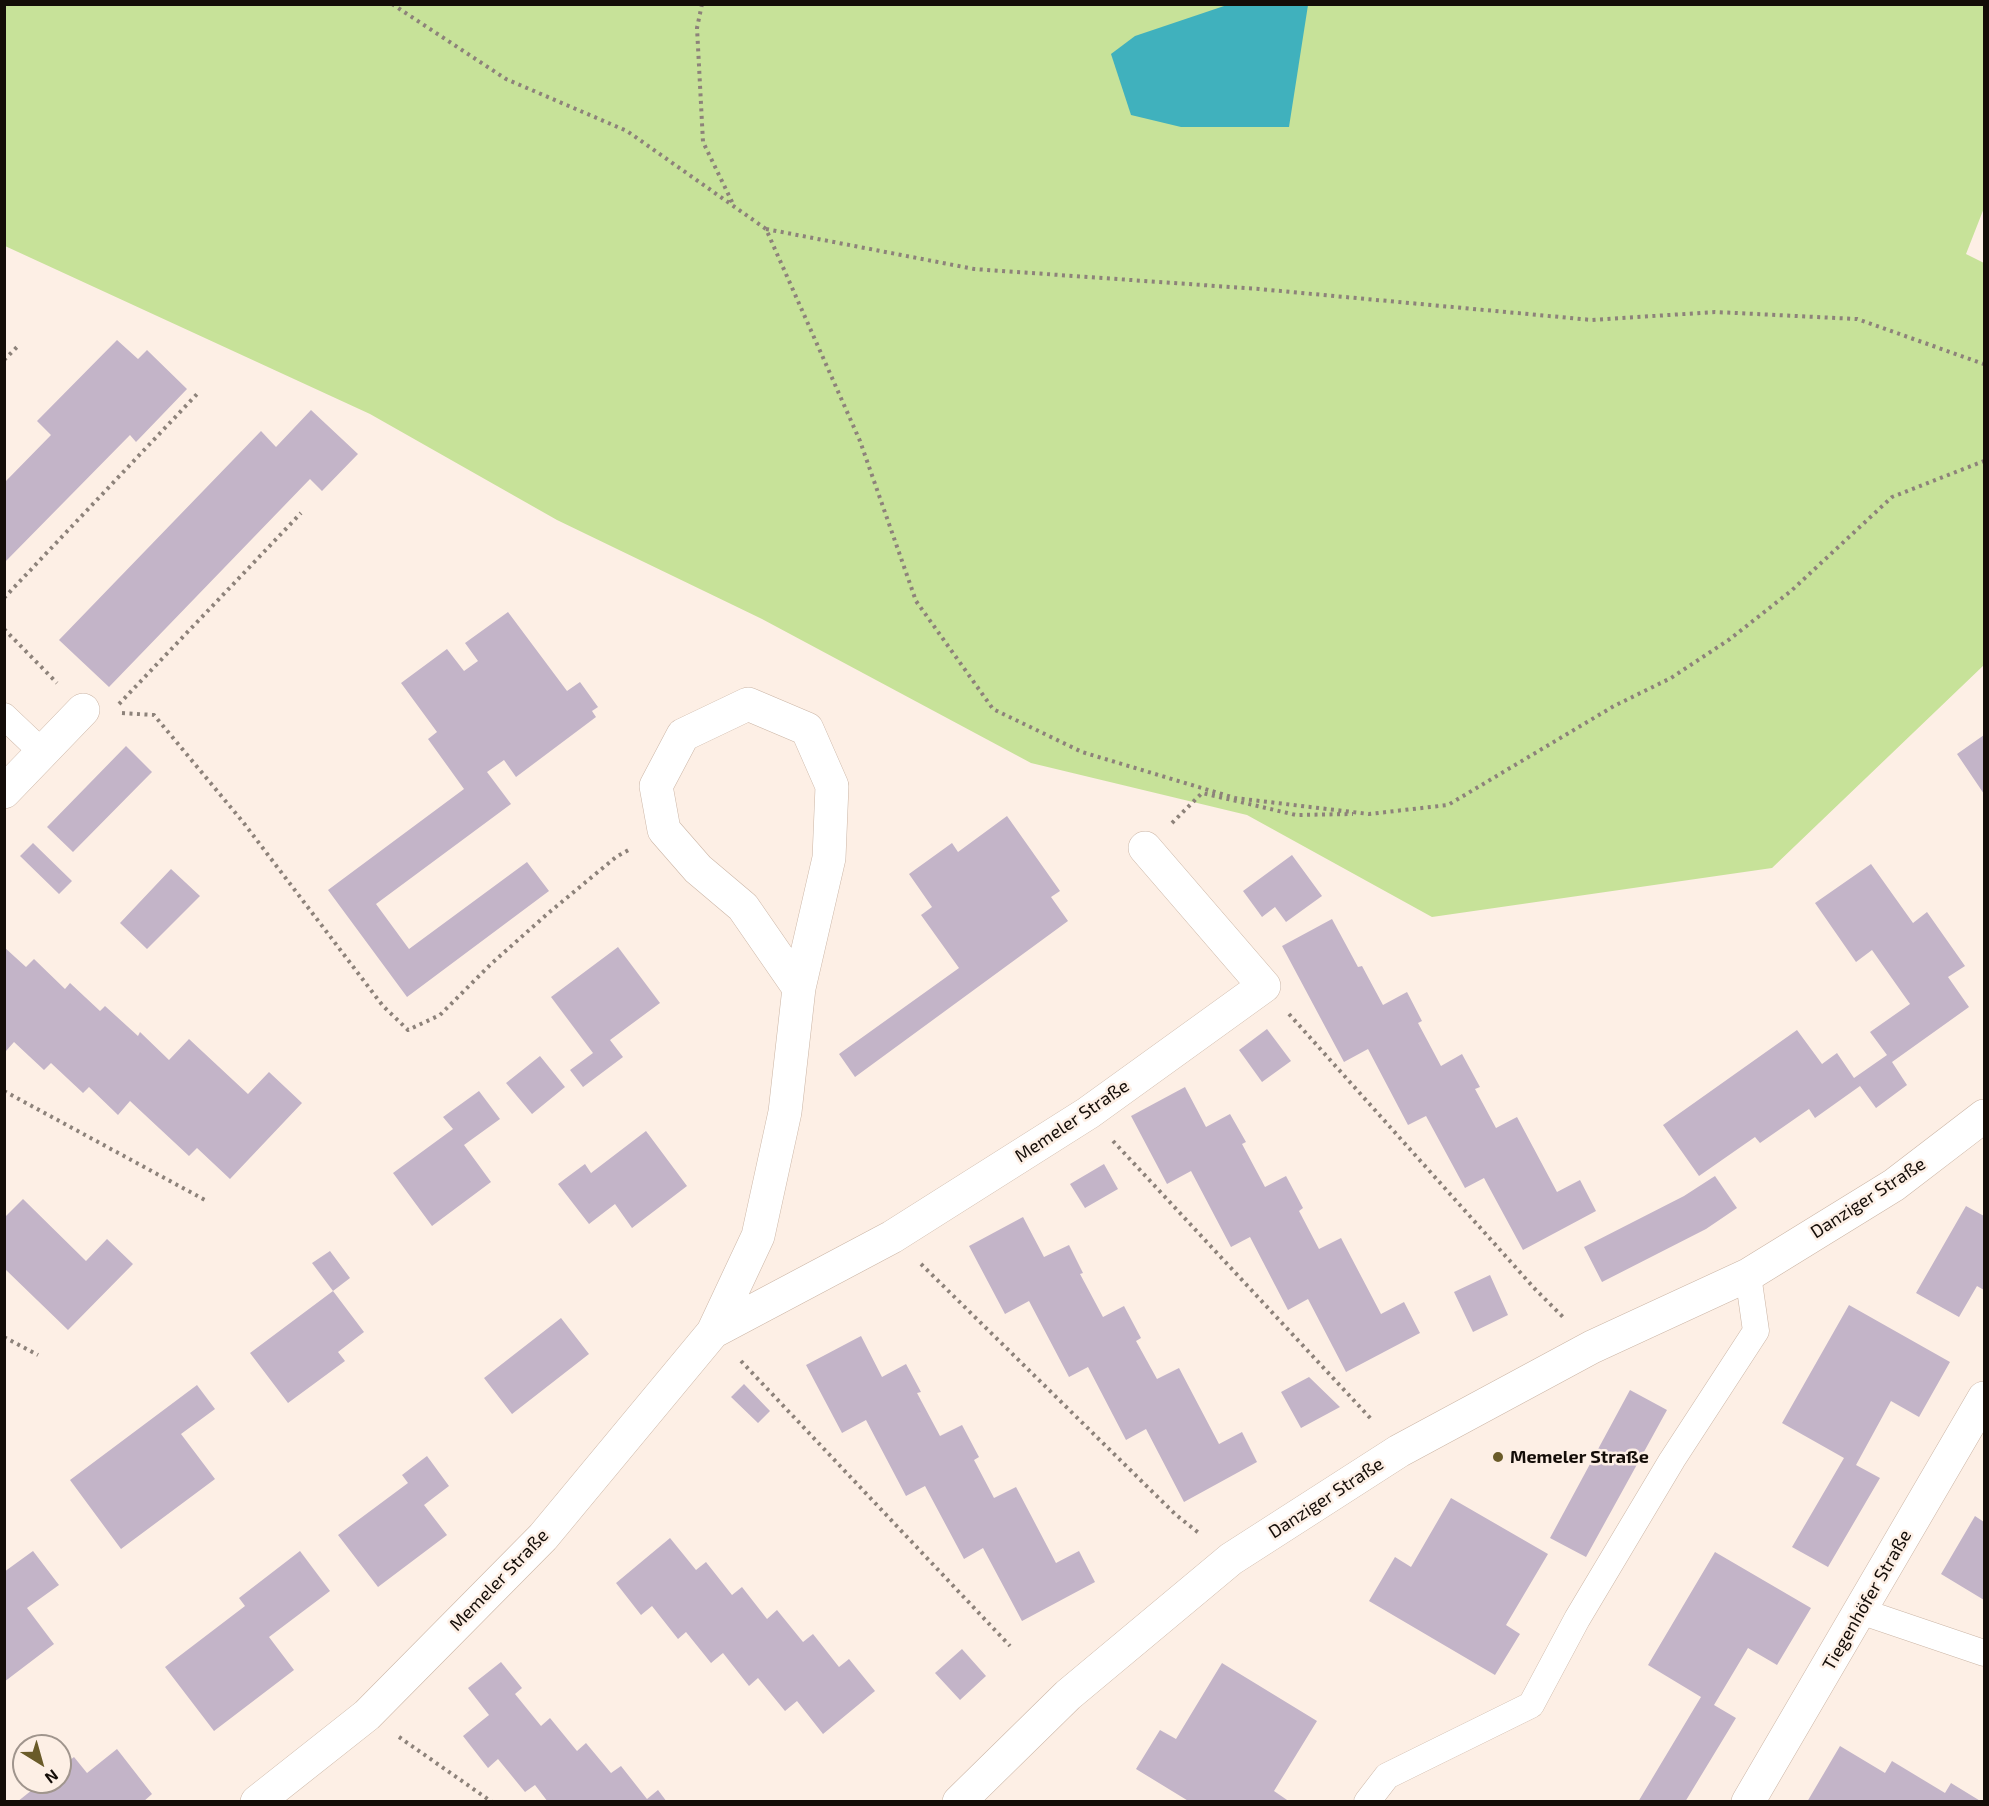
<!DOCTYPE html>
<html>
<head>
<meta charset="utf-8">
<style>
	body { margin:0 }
	#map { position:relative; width:1989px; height:1806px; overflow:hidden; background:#fdefe5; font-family:"Exo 2",sans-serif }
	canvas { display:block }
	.frame { position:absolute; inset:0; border:6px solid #140d08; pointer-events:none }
	.north { position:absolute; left:12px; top:1734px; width:60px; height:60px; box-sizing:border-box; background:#fdefe5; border:2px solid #a0958d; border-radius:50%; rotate:143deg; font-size:16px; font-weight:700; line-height:24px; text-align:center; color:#140d08 }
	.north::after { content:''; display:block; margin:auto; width:21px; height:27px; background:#6a5b29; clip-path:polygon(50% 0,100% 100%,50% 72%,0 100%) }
</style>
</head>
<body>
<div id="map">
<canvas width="1989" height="1806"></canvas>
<div class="frame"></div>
<div class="north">N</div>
</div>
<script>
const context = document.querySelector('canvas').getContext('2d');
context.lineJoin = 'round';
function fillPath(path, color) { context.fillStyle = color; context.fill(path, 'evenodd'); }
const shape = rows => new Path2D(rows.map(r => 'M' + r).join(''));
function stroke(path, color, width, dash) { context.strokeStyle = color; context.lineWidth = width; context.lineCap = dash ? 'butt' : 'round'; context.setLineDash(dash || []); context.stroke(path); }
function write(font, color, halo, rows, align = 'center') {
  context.font = font + ' "Exo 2",sans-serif'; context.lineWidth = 5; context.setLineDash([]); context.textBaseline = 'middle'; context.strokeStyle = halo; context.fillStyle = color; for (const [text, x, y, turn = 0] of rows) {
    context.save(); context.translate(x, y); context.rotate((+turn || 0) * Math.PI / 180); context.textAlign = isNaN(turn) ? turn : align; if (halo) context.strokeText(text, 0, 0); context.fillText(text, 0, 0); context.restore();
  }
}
fillPath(shape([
	[5,5,1984,5,1984,208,1966,254,1984,263,1984,665,1772,868,1432,917,1247,815,1031,763,762,619,557,520,370,414,5,246]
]), '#c7e299');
fillPath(shape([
	[1230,4,1308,5,1289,127,1181,127,1131,115,1111,54,1135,36]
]), '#40b1bd');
fillPath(shape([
	[117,340,138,359,147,350,187,389,136,442,130,435,4,563,4,483,51,435,37,421],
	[311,410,358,454,322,491,310,479,109,687,59,640,261,431,276,447],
	[508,612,567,691,580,682,598,707,592,711,596,717,516,777,504,760,487,772,511,804,376,904,409,949,527,862,549,891,407,997,328,890,464,789,428,739,437,732,401,683,447,649,464,671,478,661,465,643],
	[1984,735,1984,794,1957,754],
	[126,746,152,772,73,852,47,827],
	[1007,816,1060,891,1051,897,1068,921,855,1077,839,1054,959,968,921,915,932,907,909,874,952,843,958,852],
	[33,843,72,881,59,894,20,856],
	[1292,855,1322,896,1286,922,1275,907,1262,917,1243,891],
	[1871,864,1913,923,1927,912,1965,966,1948,977,1969,1007,1892,1062,1907,1085,1876,1108,1860,1086,1815,1118,1809,1109,1760,1143,1755,1137,1699,1176,1663,1125,1797,1030,1822,1064,1837,1053,1854,1078,1887,1055,1870,1032,1910,1004,1872,950,1856,962,1815,903],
	[171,869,200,896,147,949,120,923],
	[1332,919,1358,967,1362,966,1383,1005,1407,992,1422,1021,1418,1023,1441,1066,1462,1054,1480,1087,1475,1089,1496,1128,1517,1117,1557,1192,1580,1180,1596,1211,1523,1250,1484,1178,1465,1188,1426,1116,1408,1125,1368,1049,1344,1062,1282,946],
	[4,947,26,967,34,959,65,989,70,983,100,1011,105,1006,138,1036,140,1032,169,1060,189,1039,248,1094,269,1072,302,1103,230,1179,197,1148,189,1156,130,1101,118,1115,89,1087,83,1093,51,1063,44,1070,14,1042,6,1051,4,1050],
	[618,947,660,1003,610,1040,623,1057,583,1087,570,1070,593,1053,551,997],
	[1267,1029,1291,1061,1262,1082,1239,1050],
	[540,1056,565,1087,532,1114,506,1083],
	[1185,1087,1206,1127,1230,1114,1246,1142,1242,1144,1265,1187,1286,1176,1303,1208,1299,1211,1319,1249,1341,1238,1381,1314,1404,1302,1420,1333,1346,1372,1308,1299,1288,1310,1250,1237,1231,1247,1191,1171,1167,1184,1131,1116],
	[479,1091,500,1119,464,1145,491,1182,432,1226,393,1173,453,1129,443,1117],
	[646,1131,687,1186,632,1228,615,1204,589,1224,558,1184,585,1164,591,1173],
	[1104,1164,1118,1189,1085,1208,1070,1184],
	[1715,1176,1737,1208,1706,1229,1602,1282,1584,1247,1684,1196],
	[23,1199,86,1261,107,1239,133,1264,68,1330,6,1270,4,1271,4,1218],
	[1966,1206,1984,1216,1984,1290,1977,1286,1959,1317,1916,1293],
	[1023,1217,1044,1257,1069,1245,1083,1273,1080,1274,1103,1317,1124,1306,1141,1338,1136,1341,1157,1379,1179,1368,1219,1444,1242,1432,1257,1462,1184,1502,1146,1429,1126,1440,1088,1367,1069,1377,1029,1301,1005,1314,969,1246],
	[330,1251,350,1278,333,1291,312,1263],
	[1490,1275,1508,1315,1473,1332,1454,1292],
	[333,1291,364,1332,338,1352,345,1361,288,1403,250,1353],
	[1849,1305,1950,1362,1919,1417,1891,1401,1856,1465,1880,1478,1828,1567,1792,1547,1844,1458,1782,1423],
	[561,1318,589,1354,512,1414,484,1378],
	[861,1336,882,1377,906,1364,921,1392,917,1393,940,1436,962,1425,979,1457,974,1460,994,1498,1016,1487,1056,1563,1079,1551,1095,1582,1022,1621,983,1548,964,1559,925,1486,906,1496,866,1420,842,1433,806,1365],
	[1309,1377,1340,1407,1301,1428,1281,1392],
	[744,1384,770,1411,758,1423,731,1397],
	[197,1385,215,1409,181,1434,215,1479,121,1549,70,1480],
	[1630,1390,1667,1410,1586,1557,1550,1538],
	[427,1456,449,1486,424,1505,447,1535,378,1587,338,1535,408,1483,402,1475],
	[1451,1498,1548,1554,1506,1625,1520,1634,1495,1675,1369,1601,1395,1557,1411,1567],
	[1975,1516,1984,1522,1984,1600,1941,1574],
	[670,1538,696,1570,706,1562,732,1595,742,1587,767,1619,777,1610,803,1642,813,1634,839,1667,849,1659,875,1691,823,1734,797,1701,785,1711,758,1678,749,1686,723,1653,711,1663,686,1632,678,1639,652,1606,641,1615,616,1583],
	[33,1551,59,1585,27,1608,54,1644,4,1682,4,1572],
	[300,1551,330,1591,269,1637,294,1670,214,1731,165,1667,245,1606,239,1598],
	[1715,1552,1811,1608,1777,1665,1748,1648,1714,1705,1736,1718,1685,1802,1638,1802,1701,1697,1648,1665],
	[962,1649,986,1676,960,1700,935,1673],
	[501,1662,522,1688,515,1694,541,1726,550,1718,577,1751,586,1743,611,1773,621,1766,647,1799,658,1790,667,1802,548,1802,535,1785,525,1792,498,1759,488,1768,463,1736,489,1715,468,1688],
	[1222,1663,1317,1721,1274,1791,1290,1802,1190,1802,1136,1769,1160,1730,1176,1739],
	[1840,1746,1885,1773,1892,1761,1945,1793,1951,1783,1982,1802,1807,1802],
	[117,1749,152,1794,143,1802,17,1802,42,1782,60,1782,60,1768,74,1757,87,1773]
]), '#c3b4c8');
const lane = shape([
	[4,716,42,752],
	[1860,1611,1984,1653],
	[1367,1802,1387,1776,1531,1705,1577,1619,1672,1460,1756,1331,1748,1275]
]);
const street = shape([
	[4,792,83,710],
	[713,1332,758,1236,785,1112,799,988,829,858,832,786,807,729,748,704,683,735,656,786,664,830,698,869,743,907,799,988],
	[257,1802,367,1715,543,1537,713,1332,892,1237,1088,1113,1264,986,1145,848],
	[959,1802,1068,1695,1231,1559,1399,1451,1592,1347,1748,1275,1894,1185,1984,1116],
	[1748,1802,1984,1398]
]);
stroke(lane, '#cbb5a5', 27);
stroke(street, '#cbb5a5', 34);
stroke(shape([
	[392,4,506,79,627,131,766,229,860,441,916,601,993,709,1082,752,1235,798,1369,814,1448,805,1614,706,1671,678,1730,639,1791,591,1892,497,1984,461],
	[702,4,697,28,703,142,734,206],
	[766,229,974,269,1259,289,1592,320,1715,312,1857,319,1984,364],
	[4,360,19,345],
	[4,598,199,392],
	[4,629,57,683],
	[119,704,301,513],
	[122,713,154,715,243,822,383,1006,408,1030,440,1015,490,965,546,915,616,857,632,848],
	[1172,823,1202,793,1296,815,1353,814],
	[1289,1014,1535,1289,1564,1318],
	[4,1091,205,1200],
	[1113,1141,1373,1421],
	[921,1264,1175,1514,1200,1534],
	[4,1337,38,1355],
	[741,1361,1010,1646],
	[399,1737,492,1802]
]), '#8d827a', 4, [3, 4.5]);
stroke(lane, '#fff', 26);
stroke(street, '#fff', 33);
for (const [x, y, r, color] of [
	[1498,1457,6,"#6a5b29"]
]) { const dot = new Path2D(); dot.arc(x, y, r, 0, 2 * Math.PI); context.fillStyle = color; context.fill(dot); stroke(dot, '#fdefe5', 2); }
write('18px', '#140d08', '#fdefe5', [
	["Memeler Straße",1072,1121,-34],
	["Danziger Straße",1868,1198,-33],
	["Danziger Straße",1326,1498,-33],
	["Memeler Straße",499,1580,-46],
	["Tiegenhöfer Straße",1867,1600,-60]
]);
write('bold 18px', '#140d08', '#fdefe5', [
	["Memeler Straße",1510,1457]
], 'left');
</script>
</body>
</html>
